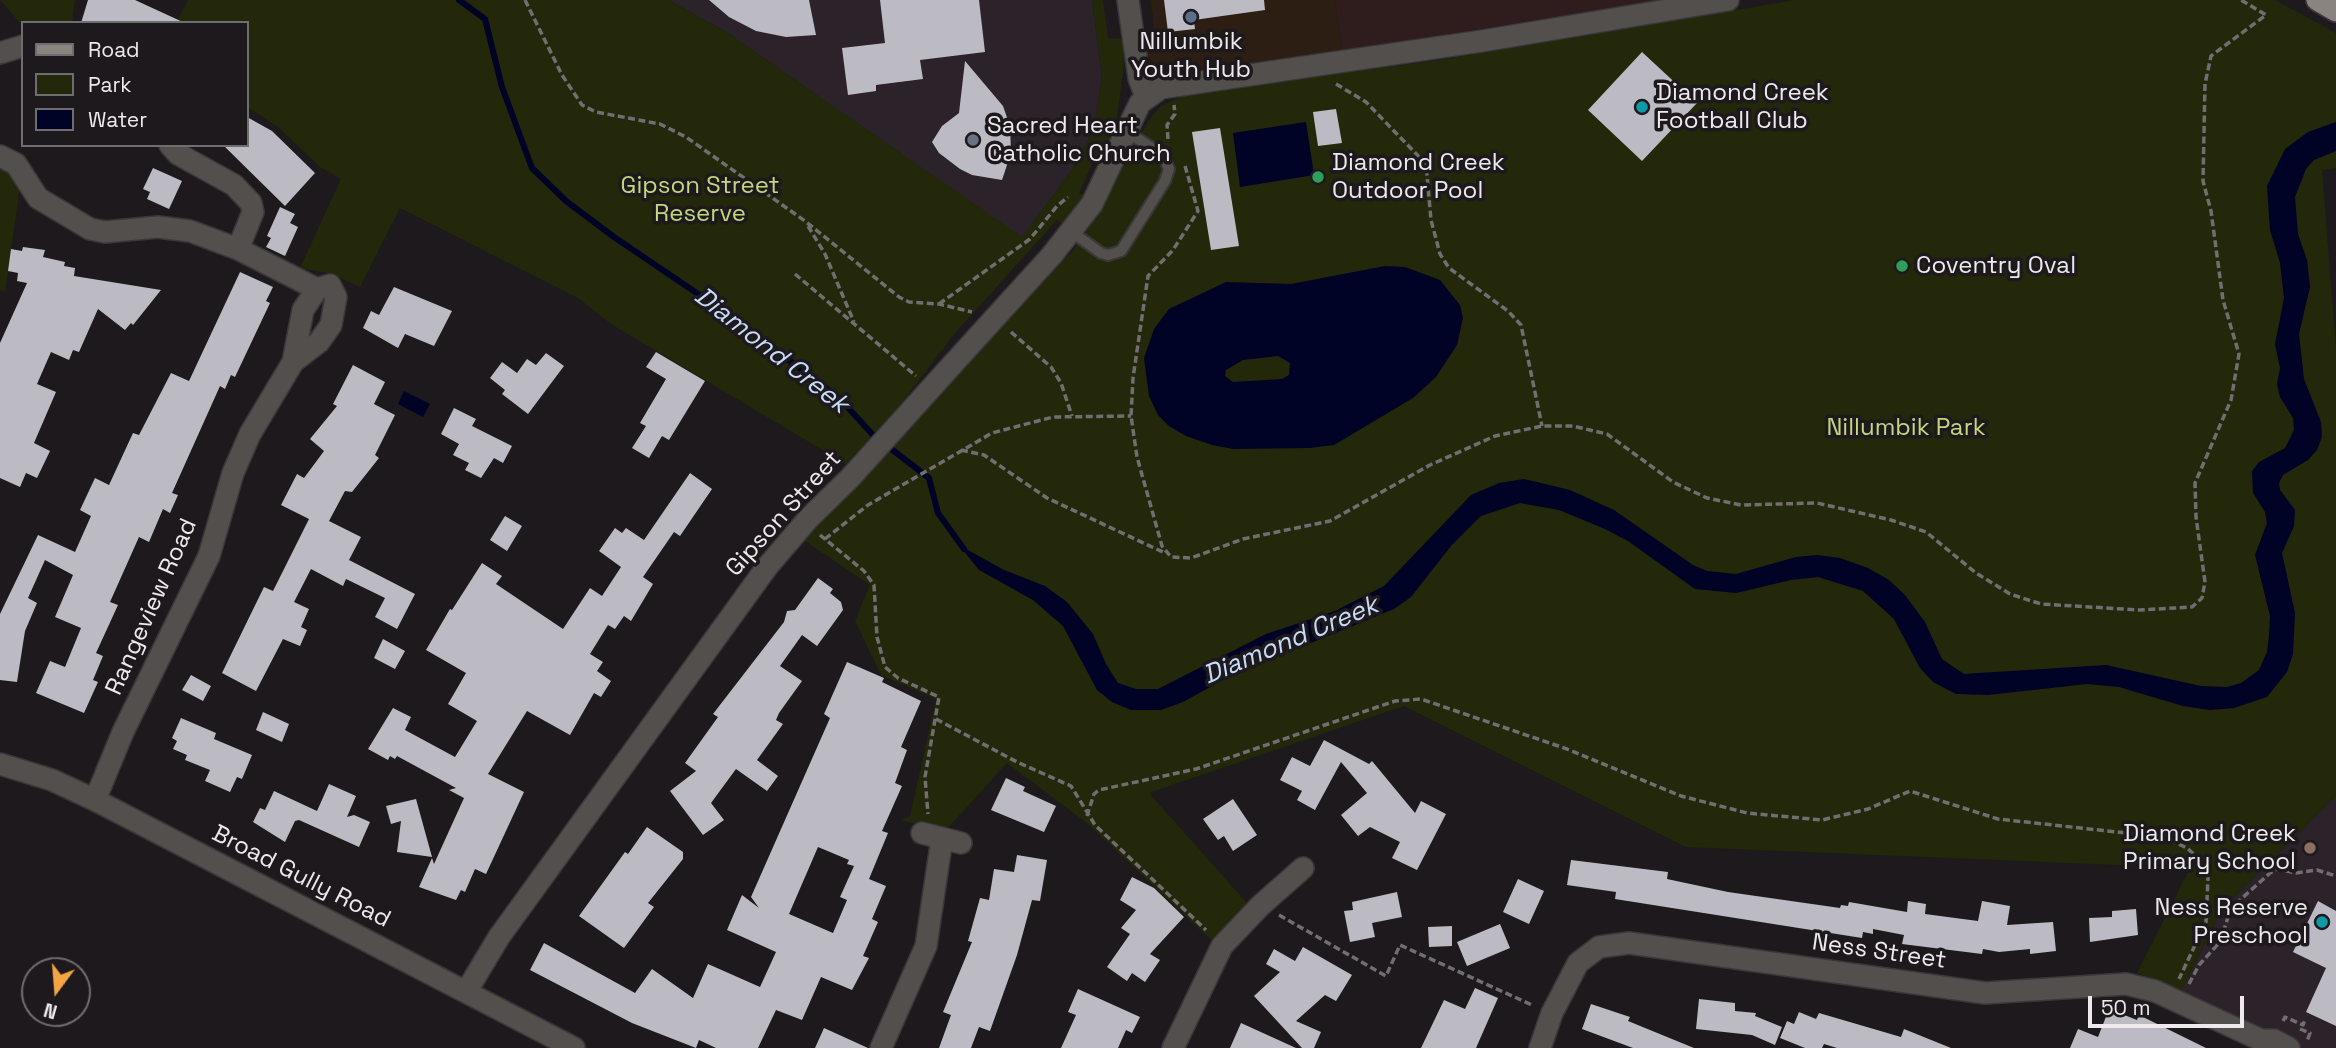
<!DOCTYPE html>
<html>
<head>
<meta charset="utf-8">
<style>
	body { margin:0 }
	#map { position:relative; width:2336px; height:1048px; overflow:hidden; background:#1e191d; font-family:"Space Grotesk",sans-serif }
	canvas { display:block }
	.legend { position:absolute; left:21px; top:21px; width:228px; height:126px; box-sizing:border-box; background:#1e191d; border:2px solid #716c70; margin:0; padding:9px 12px; list-style:none; font-size:21px; color:#ede9ec }
	.legend li { display:flex; align-items:center; gap:14px; height:35px }
	.legend b { width:35px; border:2px solid #716c70 }
	.north { position:absolute; left:21px; top:957px; width:70px; height:70px; box-sizing:border-box; background:#1e191d; border:2px solid #716c70; border-radius:50%; rotate:196deg; font-size:19px; font-weight:700; line-height:28px; text-align:center; color:#ede9ec }
	.north::after { content:''; display:block; margin:auto; width:24px; height:32px; background:#f3a443; clip-path:polygon(50% 0,100% 100%,50% 72%,0 100%) }
	.scale { position:absolute; left:2088px; top:996px; width:156px; height:32px; box-sizing:border-box; border:4px solid #ede9ec; border-top:0; padding-left:9px; font-size:21px; line-height:24px; white-space:nowrap; color:#ede9ec; -webkit-text-stroke:5px #1e191d; paint-order:stroke }
</style>
</head>
<body>
<div id="map">
<canvas width="2336" height="1048"></canvas>
<ul class="legend">
<li><b style="height:9px;background:#89847f"></b>Road</li>
<li><b style="height:19px;background:#222809"></b>Park</li>
<li><b style="height:19px;background:#000226"></b>Water</li>
</ul>
<div class="north">N</div>
<div class="scale">50 m</div>
</div>
<script>
const context = document.querySelector('canvas').getContext('2d');
context.lineJoin = 'round';
function fillPath(path, color) { context.fillStyle = color; context.fill(path, 'evenodd'); }
const shape = rows => new Path2D(rows.map(r => 'M' + r).join(''));
function stroke(path, color, width, dash) { context.strokeStyle = color; context.lineWidth = width; context.lineCap = dash ? 'butt' : 'round'; context.setLineDash(dash || []); context.stroke(path); }
function write(font, color, halo, rows, align = 'center') {
  context.font = font + ' "Space Grotesk",sans-serif'; context.lineWidth = 7; context.setLineDash([]); context.textBaseline = 'middle'; context.strokeStyle = halo; context.fillStyle = color; for (const [text, x, y, turn = 0] of rows) {
    context.save(); context.translate(x, y); context.rotate((+turn || 0) * Math.PI / 180); context.textAlign = isNaN(turn) ? turn : align; if (halo) context.strokeText(text, 0, 0); context.fillText(text, 0, 0); context.restore();
  }
}
fillPath(shape([
	[1151,0,1335,0,1342,51,1176,73,1164,72,1154,66,1145,51,1154,29]
]), '#2c1e12');
fillPath(shape([
	[1335,0,1659,0,1342,51]
]), '#2f1c1d');
fillPath(shape([
	[668,0,1092,0,1102,77,1094,128,1074,167,1022,238,726,32],
	[2336,796,2336,1048,2296,1048,2286,1040,2181,991,2222,909]
]), '#2b222a');
fillPath(shape([
	[0,0,75,0,72,23,23,23,23,26],
	[188,0,668,0,726,32,1022,237,1074,167,1094,128,1102,77,1092,0,1103,0,1108,38,1123,39,1124,64,1116,126,1102,161,1095,158,1079,193,1086,196,1082,203,1062,224,1057,220,956,332,903,401,846,464,611,324,578,298,400,208,360,287,332,274,300,268,341,179,320,167,277,126,247,107,247,23,176,23],
	[1795,0,2275,0,2336,33,2336,168,2322,170,2336,348,2336,796,2222,909,2181,991,2137,973,2190,868,1686,847,1404,706,1149,793,1247,903,1211,940,1088,824,1007,763,945,831,901,820,910,816,936,699,881,675,855,621,870,585,802,539,1075,248,1094,220,1149,120,1160,107,1184,95,1446,59],
	[0,162,6,165,20,187,5,292,0,290]
]), '#222809');
fillPath(shape([
	[1306,122,1314,175,1240,187,1233,133],
	[2336,122,2336,151,2314,160,2306,169,2295,197,2298,234,2307,260,2310,287,2299,334,2304,379,2321,422,2322,437,2317,450,2308,460,2283,475,2279,483,2280,490,2295,510,2294,526,2282,553,2295,613,2293,654,2287,672,2267,697,2234,708,2210,710,2183,706,2119,687,2087,684,1988,695,1956,694,1933,682,1920,668,1894,619,1863,591,1818,577,1791,580,1736,593,1695,589,1628,541,1605,529,1559,510,1520,503,1481,516,1451,546,1411,597,1394,609,1301,647,1268,655,1183,702,1161,710,1131,710,1112,702,1097,690,1063,626,1033,600,979,570,959,545,1004,570,1045,586,1067,602,1093,634,1106,664,1118,683,1136,689,1158,689,1266,634,1335,611,1384,586,1471,495,1499,483,1524,479,1570,490,1614,510,1693,565,1707,571,1736,574,1796,557,1817,555,1840,558,1868,568,1889,580,1905,595,1925,622,1942,659,1964,674,2106,665,2201,686,2227,687,2241,683,2259,670,2267,652,2269,635,2270,616,2255,555,2267,523,2265,512,2253,493,2252,471,2259,462,2285,448,2294,430,2293,418,2280,397,2277,384,2280,368,2275,344,2284,298,2280,263,2270,230,2267,186,2285,149,2308,132],
	[1385,266,1405,267,1440,280,1460,305,1463,318,1457,345,1436,377,1413,398,1334,445,1310,448,1233,449,1212,445,1186,436,1169,426,1158,415,1149,396,1144,358,1154,329,1169,309,1226,282,1291,284],
	[1278,356,1290,363,1289,375,1282,379,1233,382,1225,376,1226,370,1243,360],
	[404,391,430,404,423,417,398,404]
]), '#000226');
stroke(shape([
	[459,0,485,19,502,87,532,168,566,201,614,237,735,319,840,399,873,435,929,478,938,513,964,549]
]), '#000226', 6);
fillPath(shape([
	[88,0,135,0,185,23,81,23],
	[709,0,809,0,816,35,786,37,756,31,729,17],
	[880,0,979,0,985,52,920,60,923,79,876,85,876,91,848,95,842,48,885,43],
	[1164,0,1264,0,1265,10,1194,20,1195,29,1168,32],
	[1642,52,1697,103,1642,161,1588,110],
	[965,61,1003,106,1010,126,1011,153,1002,180,972,175,960,169,939,153,932,142,942,126,959,113],
	[1336,109,1342,143,1318,146,1313,112],
	[247,117,272,131,315,173,285,206,223,145,247,145],
	[1220,128,1239,246,1211,250,1192,132],
	[153,168,182,181,169,209,147,199,150,192,143,189],
	[280,207,295,214,290,223,298,227,285,256,266,247,271,238,267,236],
	[23,247,45,250,43,257,65,262,64,266,75,268,74,276,161,290,133,325,131,323,125,330,98,309,79,352,73,350,69,360,51,352,37,384,56,392,34,443,50,451,37,478,26,473,20,487,0,478,0,343,27,283,17,281,18,273,8,271,11,249,22,251],
	[240,272,273,287,266,301,270,303,235,377,231,375,225,389,220,386,172,493,178,495,170,513,163,509,149,542,139,537,110,602,118,605,96,653,103,656,93,680,98,682,84,713,36,693,50,661,65,667,81,628,55,617,73,575,45,560,28,598,37,603,25,631,17,682,0,680,0,614,38,535,75,552,91,516,80,510,95,478,109,485,133,433,139,435,171,373,189,381],
	[394,287,452,311,434,346,405,334,398,348,363,328,371,311,379,315],
	[656,352,705,381,669,440,662,436,649,458,632,448,646,426,640,423,666,379,646,367],
	[546,353,564,366,528,414,502,394,505,390,490,378,502,362,517,373,527,359,536,365],
	[353,365,385,382,374,404,395,415,375,455,379,458,352,492,345,491,329,521,361,537,349,560,415,594,397,629,375,617,385,598,346,579,343,586,311,569,294,602,309,609,301,627,307,630,300,646,283,639,256,691,222,673,264,587,273,591,309,519,281,505,297,474,304,478,324,451,310,439,337,406,333,404],
	[454,408,476,419,472,426,512,446,503,463,494,458,481,478,465,470,469,463,453,455,459,444,441,434],
	[690,473,712,489,680,536,674,532,643,577,653,584,631,621,624,616,615,629,608,625,590,654,603,662,597,671,611,681,601,697,594,693,570,735,527,711,488,774,524,792,486,874,475,869,465,892,461,890,456,900,419,887,432,858,434,864,464,798,449,790,456,788,397,756,395,759,390,756,388,760,368,749,393,708,411,717,405,730,455,757,477,721,448,704,466,673,426,650,450,609,452,610,482,563,502,576,496,584,563,629,590,588,602,596,621,567,599,551,615,528,622,533,626,528,644,540],
	[505,516,522,526,507,551,490,540],
	[818,578,833,589,830,593,841,602,843,610,817,646,802,635,780,666,802,681,779,713,776,720,783,724,757,760,778,776,767,791,736,769,711,803,724,820,703,835,670,791,696,771,685,763,718,717,713,714,784,622,787,611,795,610],
	[383,639,405,651,395,669,374,658],
	[847,662,884,678,882,682,921,701,901,747,907,750,895,783,902,786,882,831,888,833,869,879,886,886,872,919,878,922,863,956,869,958,852,990,821,977,802,1020,776,1010,758,1048,716,1048,699,1040,696,1048,632,1023,530,970,544,943,635,993,652,969,693,998,708,964,760,987,776,952,727,930,742,895,759,908,751,897,830,718,824,714],
	[818,847,849,860,847,864,854,866,840,897,847,900,833,933,789,914],
	[191,675,211,686,203,701,182,690],
	[263,712,289,724,282,742,256,730],
	[181,718,216,733,214,739,252,755,242,779,237,777,230,792,205,781,210,770,185,760,187,755,173,749,177,741,172,738],
	[1324,740,1369,764,1372,761,1415,813,1421,801,1446,814,1417,870,1392,858,1400,842,1370,827,1358,836,1341,815,1367,793,1341,762,1315,810,1297,800,1302,791,1280,780,1292,757,1310,766],
	[1006,778,1025,787,1023,791,1056,806,1044,832,991,810],
	[329,784,356,796,347,817,354,815,370,822,359,847,299,820,295,821,285,842,253,822,260,808,265,810,274,791,317,811],
	[416,799,432,857,397,852,401,821,391,824,386,806],
	[1233,799,1257,835,1233,851,1224,836,1218,840,1203,819],
	[647,827,683,852,683,859,648,903,654,907,624,948,579,916,625,852,628,854],
	[1017,855,1047,860,1040,901,1032,900,1017,955,990,1031,979,1027,971,1048,939,1048,951,1015,943,1012,972,942,968,941,980,898,989,900,994,869,1014,872],
	[1571,860,1668,872,1667,879,1728,892,1840,908,1841,905,1848,906,1849,902,1907,912,1908,901,1926,904,1925,914,1978,921,1982,901,2010,906,2007,925,2053,922,2056,951,2030,954,2030,949,1999,952,1983,949,1982,954,1902,944,1904,935,1873,929,1873,934,1863,932,1862,938,1615,899,1616,892,1567,885],
	[1132,877,1154,888,1184,917,1150,954,1160,960,1145,982,1132,973,1127,981,1107,967,1130,934,1121,928,1136,910,1120,900],
	[1518,879,1544,891,1529,924,1503,912],
	[1397,892,1402,917,1372,923,1375,937,1350,942,1344,911,1353,910,1352,902],
	[2318,901,2336,911,2336,1026,2306,1012,2326,968,2293,952],
	[2136,909,2138,935,2090,942,2089,918,2112,917,2112,911],
	[1500,924,1510,948,1467,966,1457,942],
	[1452,926,1452,946,1429,947,1428,927],
	[1303,947,1352,975,1336,1001,1325,995,1296,1021,1321,1032,1314,1048,1302,1048,1254,996,1280,972,1266,964,1274,949,1295,961],
	[1475,988,1498,998,1476,1048,1421,1048,1444,1000,1465,1009],
	[1078,989,1140,1017,1132,1033,1126,1030,1118,1048,1061,1048,1076,1015,1068,1012],
	[1699,999,1735,1003,1735,1011,1756,1013,1755,1016,1782,1027,1775,1045,1752,1035,1696,1029],
	[1591,1004,1630,1017,1628,1021,1694,1048,1633,1048,1582,1029],
	[2109,1009,2137,1020,2139,1015,2206,1048,2070,1048,2078,1029,2098,1037],
	[1799,1012,1816,1019,1819,1013,1901,1037,1904,1029,1951,1048,1837,1048,1824,1044,1822,1048,1805,1048,1780,1038,1787,1021,1794,1024],
	[1241,1023,1296,1048,1230,1048],
	[824,1028,868,1048,815,1048]
]), '#bcbbc3');
const service = shape([
	[1072,232,1101,253,1108,255,1121,251,1165,181,1169,169,1163,155,1127,132]
]);
const minor = shape([
	[1128,0,1139,78,1146,97],
	[0,53,23,46],
	[170,145,178,154,234,185,251,203,253,212,238,249],
	[0,156,16,164,38,198,90,229,105,232,158,227,190,231,238,249,317,289],
	[95,800,123,732,209,556,233,473,250,434,293,362,319,342,331,325,336,297,330,285,317,289,303,310,293,362],
	[922,833,961,843],
	[881,1048,926,946,942,838],
	[1173,1048,1222,946,1261,905,1303,868],
	[1540,1048,1552,1013,1578,963,1599,947,1629,943,1985,993,2126,984,2155,991,2261,1040,2274,1040,2289,1048]
]);
const tertiary = shape([
	[1052,255,1092,204,1140,103,1161,88,1482,41,1728,0],
	[0,764,52,780,95,800,574,1048],
	[466,992,499,937,767,567,808,519,850,478,952,365]
]);
const primary = shape([
	[2317,0,2336,11]
]);
stroke(service, '#3b363a', 14);
stroke(minor, '#3b363a', 24);
stroke(tertiary, '#3b363a', 24);
stroke(primary, '#3b363a', 24);
stroke(shape([
	[525,0,562,75,582,105,596,112,660,124,686,137,805,221,899,297,909,302,939,304,972,312],
	[1336,84,1366,102,1426,164,1431,220,1440,254,1449,268,1508,311,1521,325,1542,426],
	[1168,139,1167,125,1175,114,1174,105],
	[1185,166,1198,211,1173,250,1148,276,1133,378,1131,416,1137,457,1162,546,1171,557,1191,558,1243,539,1330,521,1430,465,1495,436,1542,426,1573,426,1607,434,1673,482,1707,498,1741,505,1817,503,1891,520,1926,532,1976,573,2010,594,2041,604,2139,610,2192,607,2202,598,2205,582,2196,517,2195,483,2231,400,2239,354,2223,300,2211,211,2203,181,2205,84,2211,56,2266,15,2241,0],
	[808,226,825,254,854,322],
	[795,274,916,376],
	[939,304,1030,239,1057,206,1068,197],
	[1011,332,1051,367,1061,383,1072,416],
	[961,450,984,455,1047,498,1165,553],
	[774,524,780,515],
	[820,535,864,571,874,585,877,637,885,667,898,678,939,697,925,777,928,814],
	[825,539,868,505,992,433,1053,417,1131,416],
	[936,719,1017,762,1071,786,1095,825,1206,930],
	[1087,816,1094,794,1099,790,1196,769,1395,701,1421,699,1567,749,1681,796,1747,813,1822,820,1868,809,1910,791,1998,819,2163,837,2187,848,2198,858,2208,878,2206,922,2179,979],
	[1279,915,1386,976,1400,945,1532,1005],
	[2189,984,2199,965,2220,942,2231,908,2270,873,2277,869,2296,873,2317,870,2336,876],
	[2283,1021,2285,1017,2303,1025,2305,1020],
	[2300,1029,2310,1033,2307,1041]
]), '#716d70', 3.5, [7, 3.5]);
stroke(service, '#524f4d', 10);
stroke(minor, '#524f4d', 21);
stroke(tertiary, '#524f4d', 21);
stroke(primary, '#89847f', 21);
const tertiaryBridge = shape([
	[952,365,1052,255]
]);
stroke(tertiaryBridge, '#3b363a', 24, []);
stroke(tertiaryBridge, '#524f4d', 21);
for (const [x, y, r, color] of [
	[1191,17,7,"#5c6f8a"],
	[1642,107,7,"#0f9aa8"],
	[973,140,7,"#6b7280"],
	[1318,177,7,"#2e9e5b"],
	[1902,266,7,"#2e9e5b"],
	[2310,848,7,"#8d6e63"],
	[2322,922,7,"#0f9aa8"]
]) { const dot = new Path2D(); dot.arc(x, y, r, 0, 2 * Math.PI); context.fillStyle = color; context.fill(dot); stroke(dot, '#1e191d', 2.5); }
write('24px', '#ede9ec', '#1e191d', [
	["Nillumbik",1191,42,"center"],
	["Youth Hub",1191,70,"center"],
	["Diamond Creek",1656,93],
	["Football Club",1656,121],
	["Sacred Heart",987,126],
	["Catholic Church",987,154],
	["Diamond Creek",1332,163],
	["Outdoor Pool",1332,191],
	["Coventry Oval",1916,266],
	["Diamond Creek",2296,834,"right"],
	["Primary School",2296,862,"right"],
	["Ness Reserve",2308,908,"right"],
	["Preschool",2308,936,"right"]
], 'left');
write('24px', '#c3d77f', '#1e191d', [
	["Gipson Street",700,186],
	["Reserve",700,214],
	["Nillumbik Park",1906,428]
]);
write('24px', '#ede9ec', '#1e191d', [
	["Gipson Street",784,514,-48],
	["Rangeview Road",152,607,-66],
	["Broad Gully Road",301,877,27],
	["Ness Street",1879,952,8]
]);
write('italic 26px', '#c6ddf9', '#1e191d', [
	["Diamond Creek",771,351,38],
	["Diamond Creek",1291,641,-23]
]);
</script>
</body>
</html>
